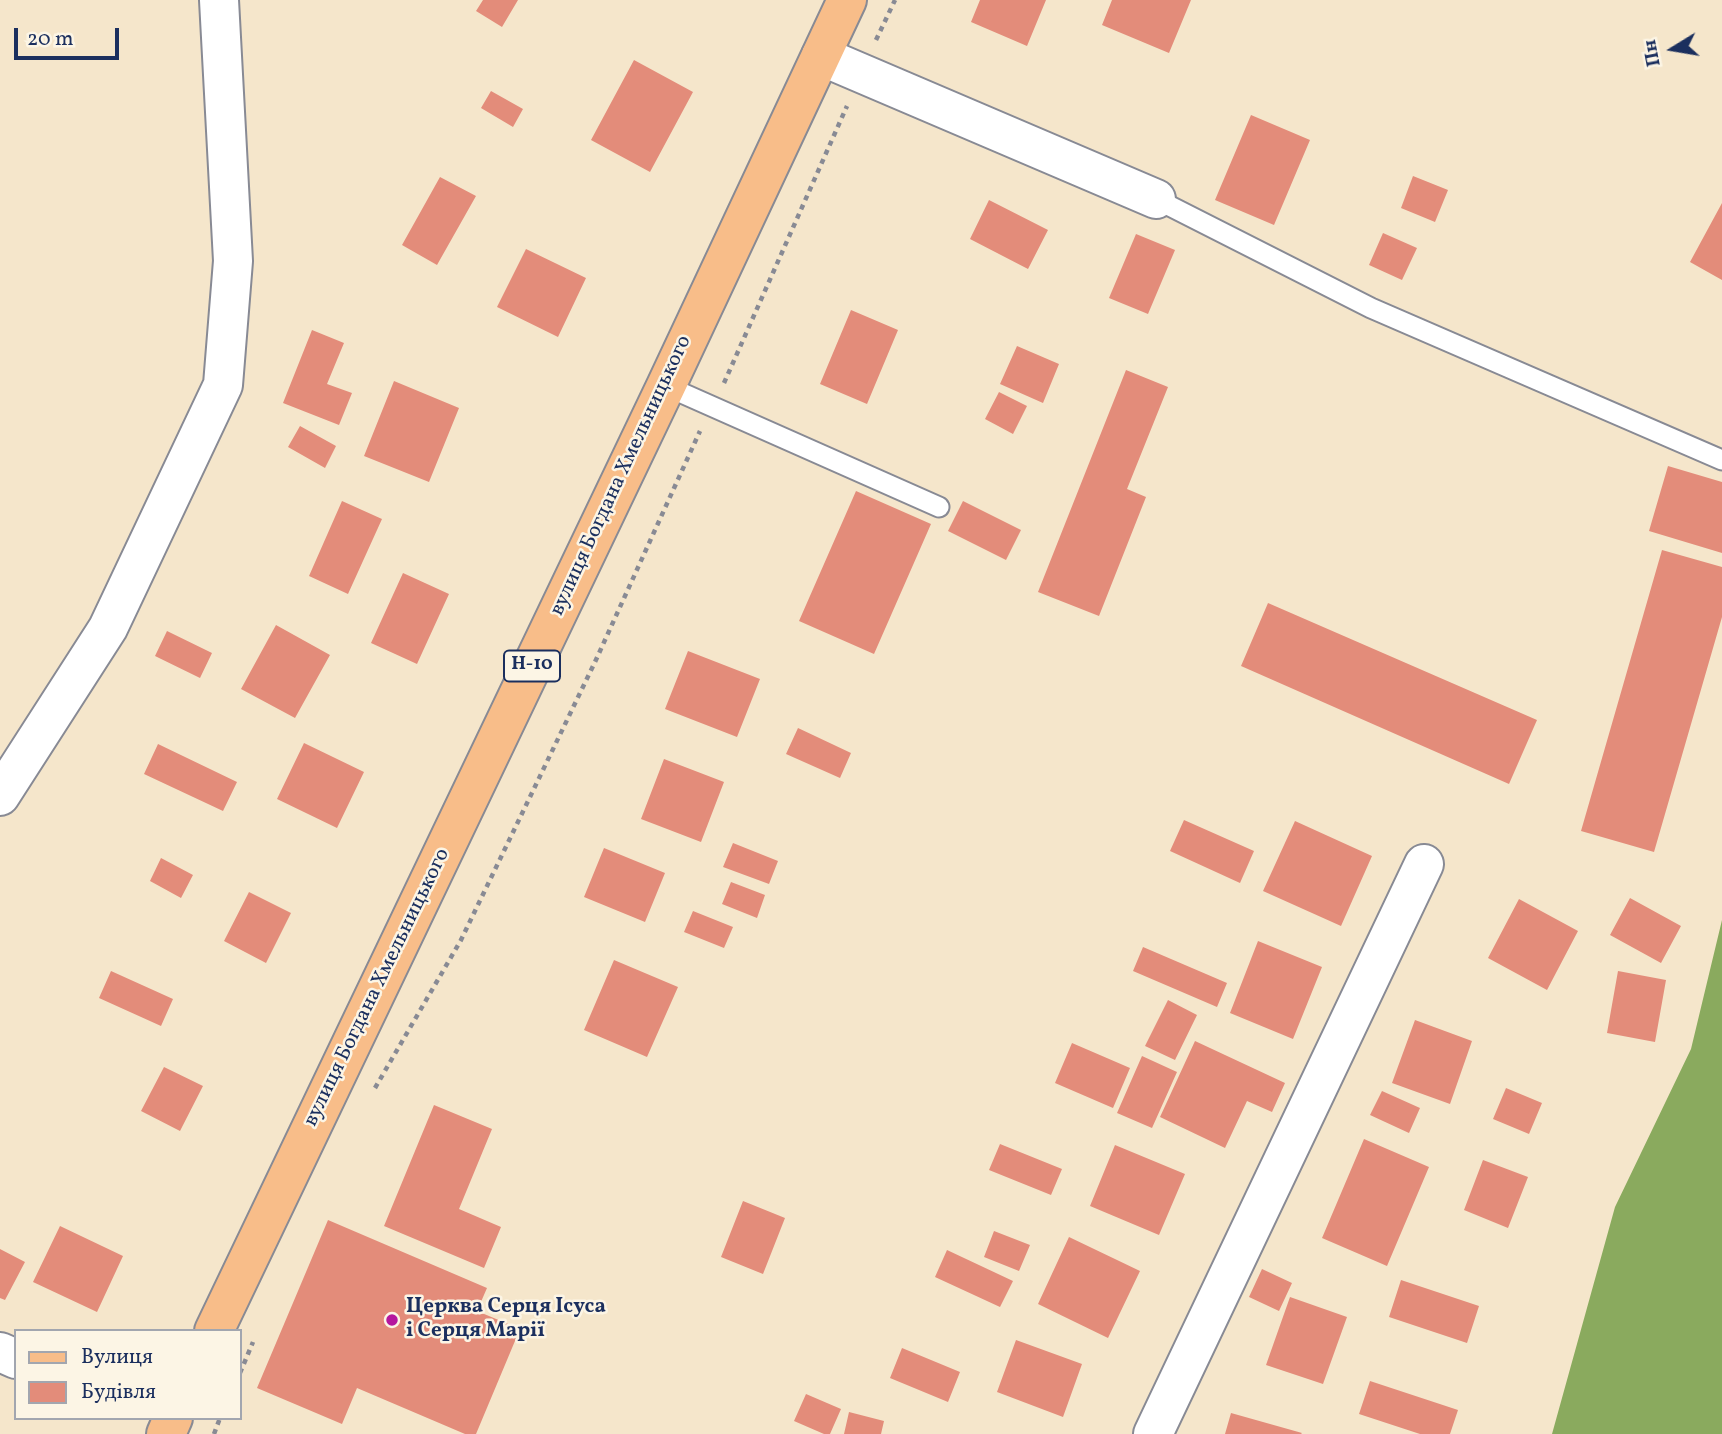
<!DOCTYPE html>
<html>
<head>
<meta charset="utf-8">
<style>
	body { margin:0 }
	#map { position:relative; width:1722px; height:1434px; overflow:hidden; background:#f5e6cb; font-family:Vollkorn,serif }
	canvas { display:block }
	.legend { position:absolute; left:14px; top:1329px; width:228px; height:91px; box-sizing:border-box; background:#fcf5e5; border:2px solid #a2a6af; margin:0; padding:9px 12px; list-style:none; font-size:21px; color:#1b2f5e }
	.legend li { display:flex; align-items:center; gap:14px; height:35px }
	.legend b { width:35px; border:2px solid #a2a6af }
	.north { position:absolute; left:1638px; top:14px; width:70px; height:70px; -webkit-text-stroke:5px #fcf5e5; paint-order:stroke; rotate:259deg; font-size:19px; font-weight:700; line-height:28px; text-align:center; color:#1b2f5e }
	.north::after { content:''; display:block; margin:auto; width:24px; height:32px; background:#1b2f5e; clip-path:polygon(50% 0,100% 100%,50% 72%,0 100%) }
	.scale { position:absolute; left:14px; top:28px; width:105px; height:32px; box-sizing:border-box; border:4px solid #1b2f5e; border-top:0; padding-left:9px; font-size:21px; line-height:24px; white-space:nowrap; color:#1b2f5e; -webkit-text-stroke:5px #fcf5e5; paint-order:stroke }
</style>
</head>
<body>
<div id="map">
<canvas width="1722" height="1434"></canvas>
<ul class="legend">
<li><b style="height:9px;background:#f8bd89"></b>Вулиця</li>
<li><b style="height:19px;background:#e38c7a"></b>Будівля</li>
</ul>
<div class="north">Пн</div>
<div class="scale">20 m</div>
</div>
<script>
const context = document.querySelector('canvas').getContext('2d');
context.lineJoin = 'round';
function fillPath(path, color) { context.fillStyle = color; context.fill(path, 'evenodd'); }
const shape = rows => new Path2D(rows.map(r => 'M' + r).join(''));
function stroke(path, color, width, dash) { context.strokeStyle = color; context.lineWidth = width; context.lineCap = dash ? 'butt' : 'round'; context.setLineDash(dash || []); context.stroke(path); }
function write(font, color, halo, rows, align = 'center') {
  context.font = font + ' Vollkorn,serif'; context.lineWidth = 5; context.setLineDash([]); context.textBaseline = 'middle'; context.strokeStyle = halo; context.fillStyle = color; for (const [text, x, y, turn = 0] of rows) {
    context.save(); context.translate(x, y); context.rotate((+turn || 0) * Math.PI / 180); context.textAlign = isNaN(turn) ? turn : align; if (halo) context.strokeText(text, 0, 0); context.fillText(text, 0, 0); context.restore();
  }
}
fillPath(shape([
	[1722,920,1722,1434,1552,1434,1615,1207,1691,1049]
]), '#8aaa5e');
fillPath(shape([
	[483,0,518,0,502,27,476,11],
	[980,0,1046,0,1027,46,971,22],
	[1112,0,1191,0,1169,53,1102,25],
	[634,60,693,92,650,172,591,140],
	[491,91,523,109,513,127,481,108],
	[1251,115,1310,140,1274,225,1215,200],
	[1413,176,1448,190,1435,222,1401,208],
	[440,177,476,196,437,265,402,245],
	[989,200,1048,230,1028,269,970,239],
	[1722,203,1722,280,1690,262],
	[1383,233,1417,248,1402,280,1369,265],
	[1136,234,1175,250,1148,314,1109,298],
	[526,249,586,278,558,337,497,307],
	[851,310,898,330,867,404,820,384],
	[312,330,344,343,327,384,352,393,339,425,283,403],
	[1017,346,1059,364,1043,403,1000,384],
	[1126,370,1168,387,1127,489,1146,497,1099,616,1038,592],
	[394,381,459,408,429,482,364,456],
	[999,392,1027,406,1013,434,985,419],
	[300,426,336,446,325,468,288,447],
	[1668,466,1722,482,1722,553,1649,531],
	[856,491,931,524,874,654,799,621],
	[342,501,382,519,348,594,309,576],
	[963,501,1021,530,1006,560,948,531],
	[1662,550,1722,567,1722,617,1654,852,1581,831],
	[403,573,449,594,417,664,371,643],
	[1268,603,1537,720,1509,784,1241,666],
	[276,625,330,655,295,718,241,689],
	[167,631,212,653,200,678,155,656],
	[688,651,760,679,737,737,665,709],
	[798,728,851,753,840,778,786,754],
	[304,743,364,772,337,828,277,799],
	[158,744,237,782,223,811,144,774],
	[664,759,724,782,701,842,641,819],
	[1184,820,1254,851,1240,883,1170,851],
	[1295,821,1372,856,1341,926,1263,891],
	[733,843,778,861,769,884,723,867],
	[604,848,665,873,645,922,584,897],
	[161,858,193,875,181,898,150,881],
	[731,882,765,895,757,918,722,904],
	[249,892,291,913,266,963,224,941],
	[1630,898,1681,926,1661,963,1610,935],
	[1519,899,1578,931,1547,990,1488,958],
	[693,911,733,927,724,948,684,932],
	[1258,941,1322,967,1293,1039,1230,1013],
	[1143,947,1227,983,1217,1007,1133,971],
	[614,960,678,987,647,1057,584,1030],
	[111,971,173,999,161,1026,99,998],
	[1618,971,1666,980,1655,1042,1607,1033],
	[1168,1000,1197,1015,1175,1060,1145,1046],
	[1415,1020,1472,1041,1450,1104,1392,1083],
	[1195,1041,1285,1083,1272,1112,1247,1101,1225,1148,1160,1117],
	[1072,1043,1130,1068,1113,1108,1055,1083],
	[1142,1056,1177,1072,1152,1128,1117,1113],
	[164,1067,203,1086,180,1131,141,1111],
	[1506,1088,1542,1103,1529,1134,1493,1119],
	[1382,1091,1420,1108,1409,1133,1370,1115],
	[434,1105,492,1129,459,1209,501,1227,484,1268,384,1226],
	[1364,1139,1429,1167,1387,1266,1322,1238],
	[1000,1144,1062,1169,1051,1195,989,1170],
	[1115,1145,1185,1174,1159,1235,1090,1206],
	[1483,1160,1528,1177,1508,1228,1464,1210],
	[743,1201,785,1218,763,1274,721,1257],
	[328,1220,487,1288,477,1311,520,1329,476,1434,465,1434,357,1388,342,1424,257,1388],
	[60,1226,123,1256,97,1312,33,1282],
	[994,1231,1030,1245,1019,1271,984,1257],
	[1069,1237,1140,1271,1108,1338,1038,1304],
	[0,1249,25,1262,5,1300,0,1298],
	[947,1250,1013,1281,1000,1307,935,1277],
	[1262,1269,1292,1283,1279,1311,1249,1297],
	[1401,1280,1479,1306,1467,1343,1389,1317],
	[1290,1297,1347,1317,1323,1384,1266,1365],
	[1016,1340,1082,1364,1063,1417,997,1392],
	[902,1348,960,1372,948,1402,890,1378],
	[1370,1381,1458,1410,1450,1434,1420,1434,1359,1414],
	[806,1394,841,1409,830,1434,824,1434,794,1421],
	[849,1412,884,1421,881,1434,844,1434],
	[1231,1413,1302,1433,1301,1434,1225,1434]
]), '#e38c7a');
const service = shape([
	[1156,199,1371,308,1722,460],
	[666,386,939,507]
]);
const minor = shape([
	[821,56,1156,199],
	[0,796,108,628,223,385,233,261,219,0],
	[0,1352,16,1359],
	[1153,1434,1424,864]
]);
const primary = shape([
	[214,1331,666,386,847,0],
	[166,1434,173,1418]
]);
stroke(service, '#888a94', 23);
stroke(minor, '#888a94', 42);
stroke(primary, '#888a94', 42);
stroke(shape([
	[876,40,895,0],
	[724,383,847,106],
	[375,1088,461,940,595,662,700,431],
	[240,1373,253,1342],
	[214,1434,220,1418]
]), '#888a94', 4.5, [5, 5]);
stroke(service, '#fff', 19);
stroke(minor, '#fff', 38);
stroke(primary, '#f8bd89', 38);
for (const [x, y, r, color] of [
	[392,1320,7,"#b5179e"]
]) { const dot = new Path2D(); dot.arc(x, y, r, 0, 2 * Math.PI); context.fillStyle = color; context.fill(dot); stroke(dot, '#fcf5e5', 2.5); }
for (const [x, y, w] of [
	[532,666,56]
]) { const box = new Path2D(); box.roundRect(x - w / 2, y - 15.5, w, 31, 5); context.fillStyle = '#fcf5e5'; context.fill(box); stroke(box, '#1b2f5e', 2); }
write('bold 19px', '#1b2f5e', null, [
	["Н-10",532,666]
]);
write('21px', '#1b2f5e', '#fcf5e5', [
	["вулиця Богдана Хмельницького",622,476,-65],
	["вулиця Богдана Хмельницького",378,988,-64]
]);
write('bold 21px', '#1b2f5e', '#fcf5e5', [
	["Церква Серця Ісуса",406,1308],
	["і Серця Марії",406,1332]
], 'left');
</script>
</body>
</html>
